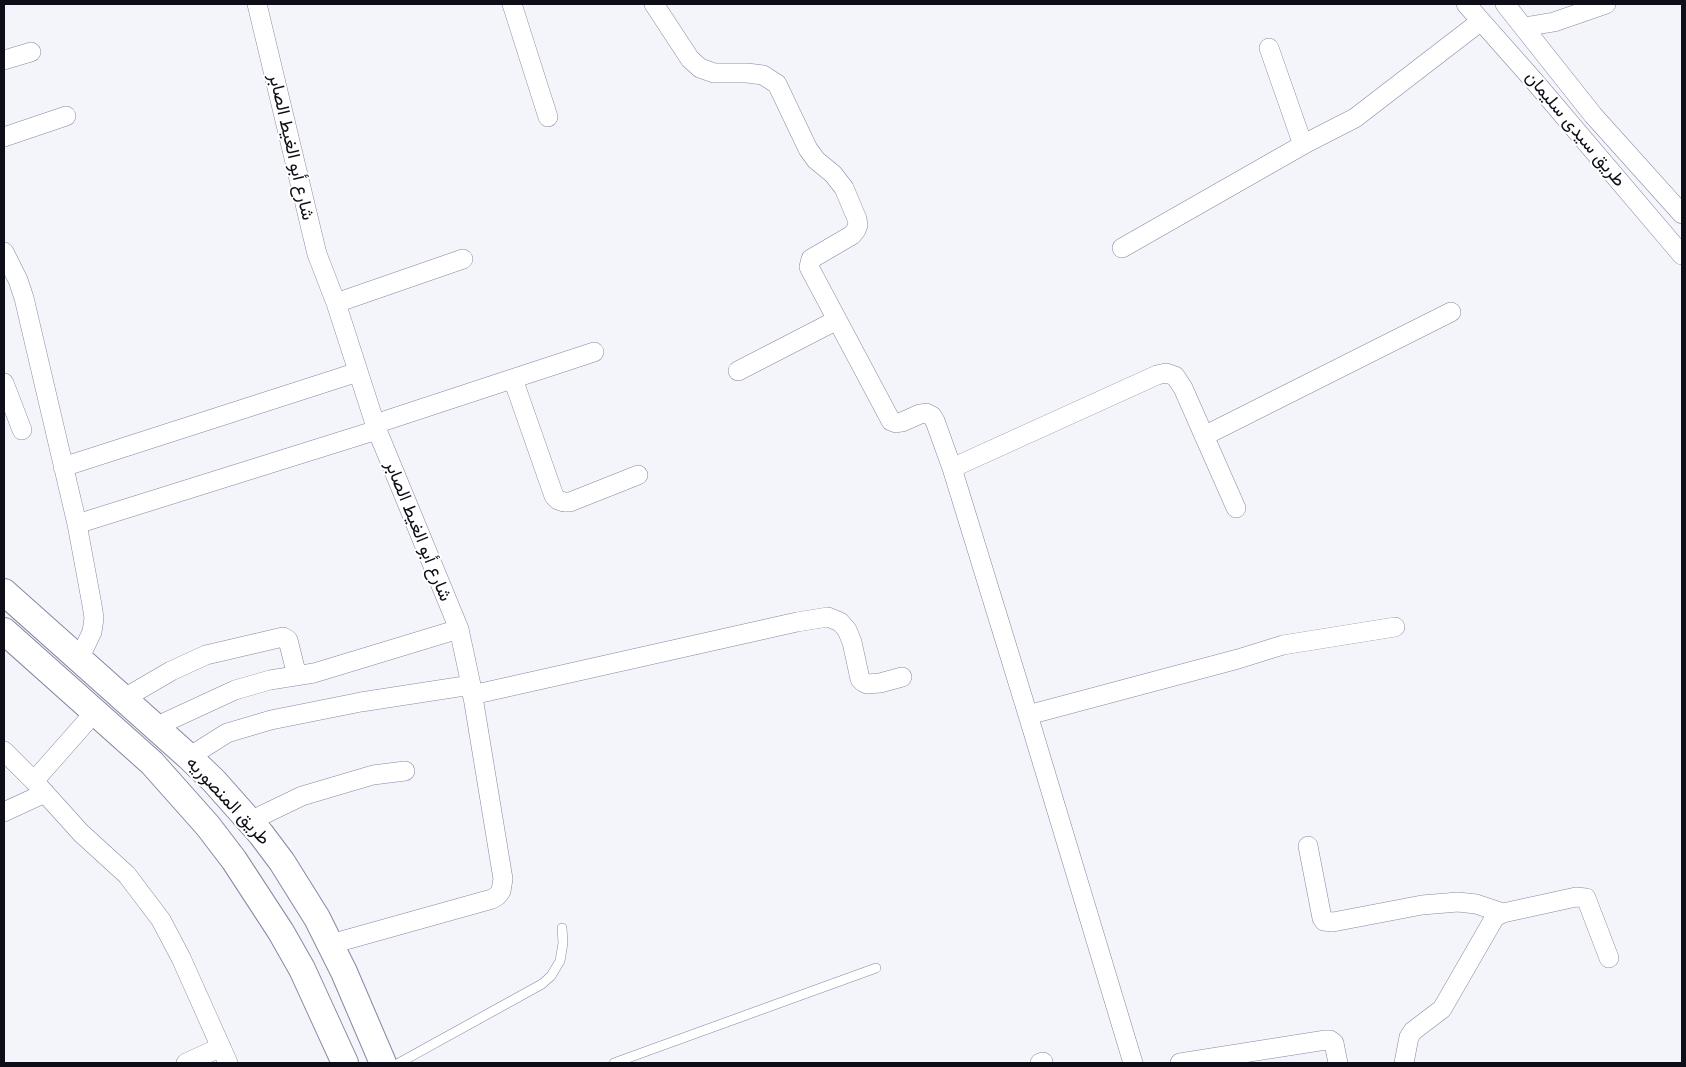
<!DOCTYPE html>
<html>
<head>
<meta charset="utf-8">
<style>
	body { margin:0 }
	#map { position:relative; width:1686px; height:1067px; overflow:hidden; background:#f4f5fb; font-family:"PT Sans",sans-serif }
	canvas { display:block }
	.frame { position:absolute; inset:0; border:5px solid #0d0e17; pointer-events:none }
</style>
</head>
<body>
<div id="map">
<canvas width="1686" height="1067"></canvas>
<div class="frame"></div>
</div>
<script>
const context = document.querySelector('canvas').getContext('2d');
context.lineJoin = 'round';
const shape = rows => new Path2D(rows.map(r => 'M' + r).join(''));
function stroke(path, color, width, dash) { context.strokeStyle = color; context.lineWidth = width; context.lineCap = dash ? 'butt' : 'round'; context.setLineDash(dash || []); context.stroke(path); }
function write(font, color, halo, rows, align = 'center') {
  context.font = font + ' "PT Sans",Vazirmatn,sans-serif'; context.lineWidth = 4; context.setLineDash([]); context.textBaseline = 'middle'; context.strokeStyle = halo; context.fillStyle = color; for (const [text, x, y, turn = 0] of rows) {
    context.save(); context.translate(x, y); context.rotate((+turn || 0) * Math.PI / 180); context.textAlign = isNaN(turn) ? turn : align; if (halo) context.strokeText(text, 0, 0); context.fillText(text, 0, 0); context.restore();
  }
}
const service = shape([
	[399,1063,542,984,551,976,560,961,563,943,562,928],
	[614,1063,876,968]
]);
const minor = shape([
	[257,4,317,254,336,303,377,430,459,629,471,685,503,879,501,891,497,896,492,899,331,944],
	[512,4,548,117],
	[654,4,690,59,700,68,714,73,747,73,763,75,777,84,808,149,816,160,833,174,844,188,857,219,858,225,856,230,852,235,811,259,809,267,891,421,896,423,902,422,920,414,926,413,932,416,935,421,952,468,1028,715,1133,1063],
	[1466,4,1535,82,1682,255],
	[1505,4,1593,115,1682,214],
	[1524,27,1554,22,1606,4],
	[1269,48,1303,145],
	[4,60,31,52],
	[4,137,66,116],
	[1122,248,1308,142,1355,118,1481,21],
	[4,252,18,280,24,298,77,524,92,605,94,618,92,632,79,659],
	[336,303,463,259],
	[738,371,837,320],
	[513,379,554,496,558,500,564,502,570,502,638,475],
	[4,383,22,430],
	[375,424,594,352],
	[1204,436,1451,312],
	[63,467,358,372],
	[952,468,1157,375,1166,373,1175,376,1183,388,1236,508],
	[77,524,377,430],
	[472,695,797,622,828,617,840,622,847,630,852,642,860,679,863,682,867,684,880,683,902,677],
	[123,699,171,671,206,655,283,637,288,640,297,676],
	[1028,715,1238,659,1283,645,1395,627],
	[155,727,235,690,270,680,314,673,459,629],
	[4,751,34,781,94,713],
	[189,757,227,733,271,720,361,702,471,685],
	[34,781,81,833,127,875,161,920,181,958,228,1063],
	[4,812,45,793],
	[250,821,302,796,373,775,405,771],
	[1308,846,1322,918,1324,921,1333,922,1422,905,1458,902,1476,904,1503,913],
	[186,1063,221,1047],
	[1040,1063,1043,1062],
	[1180,1063,1326,1040,1330,1040,1334,1043,1338,1063],
	[1404,1063,1409,1037,1413,1031,1442,1009,1491,924,1495,917,1503,913,1576,897,1586,898,1609,958]
]);
const secondary = shape([
	[4,592,189,757,214,781,261,834,282,862,317,918,344,972,383,1063],
	[4,631,152,763,208,826,234,860,281,932,302,969,345,1063]
]);
stroke(service, '#8588a3', 10);
stroke(minor, '#8588a3', 20);
stroke(secondary, '#8588a3', 28);
stroke(service, '#fff', 9);
stroke(minor, '#fff', 19);
stroke(secondary, '#fff', 26);
write('18px', '#0d0e17', '#fff', [
	["طريق سيدى سليمان",1575,129,50],
	["شارع أبو الغيط الصابر",291,147,77],
	["شارع أبو الغيط الصابر",418,531,68],
	["طريق المنصوريه",228,801,47]
]);
</script>
</body>
</html>
